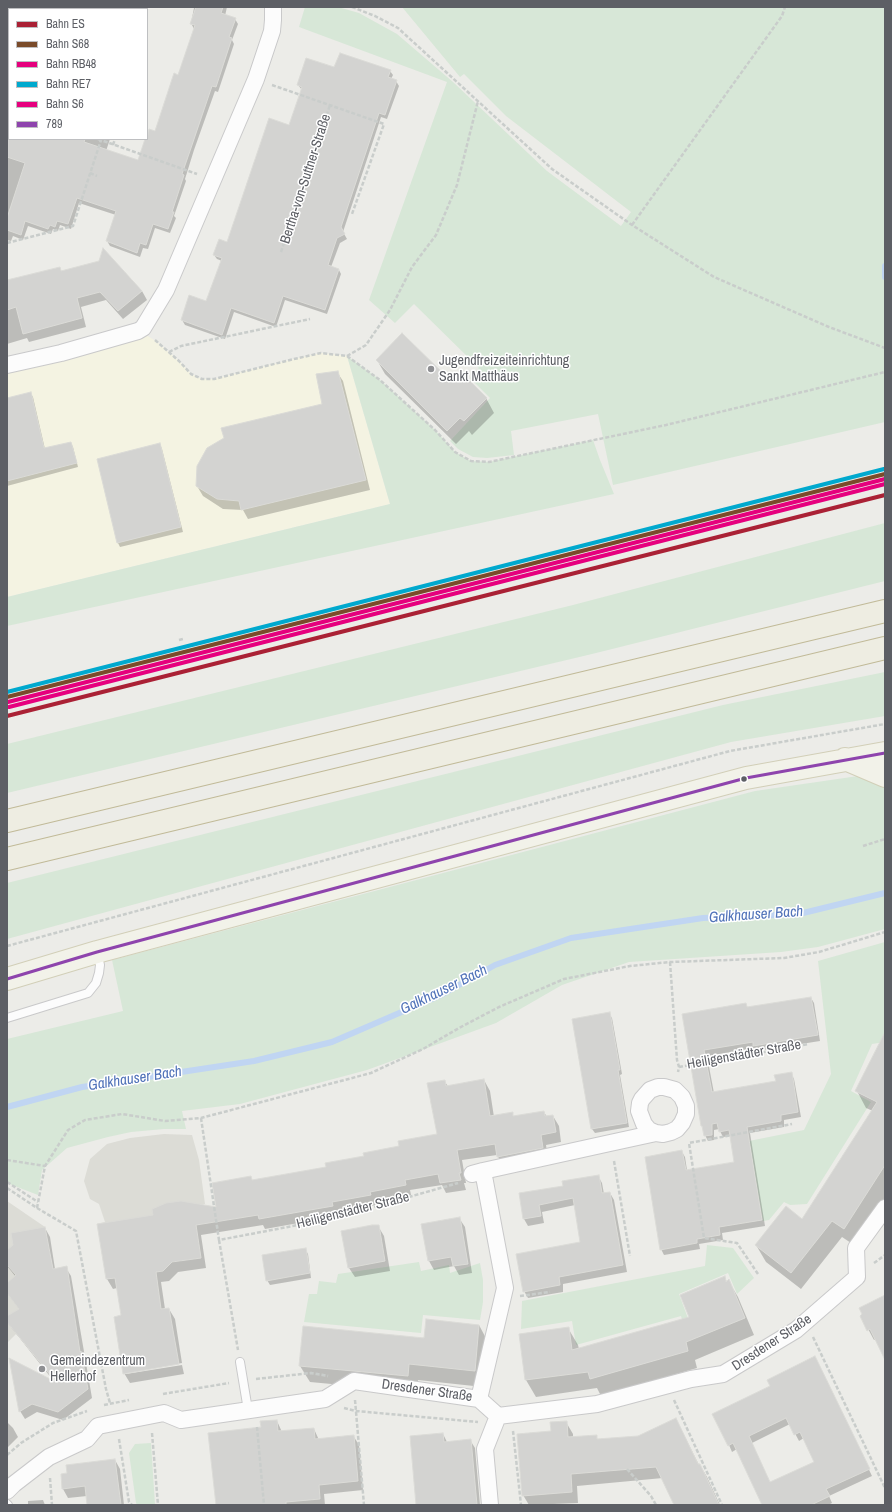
<!DOCTYPE html>
<html>
<head>
<meta charset="utf-8">
<style>
	body { margin:0 }
	#map { position:relative; width:892px; height:1512px; overflow:hidden; background:#ecece8; font-family:"Archivo Narrow",sans-serif }
	canvas { display:block }
	.frame { position:absolute; inset:0; border:8px solid #5d5f65; pointer-events:none }
	.legend { position:absolute; left:8px; top:8px; width:140px; height:132px; box-sizing:border-box; background:#fff; border:1px solid #bebfc1; margin:0; padding:5px 7px; list-style:none; font-size:12px; color:#5d5f65 }
	.legend li { display:flex; align-items:center; gap:8px; height:20px }
	.legend b { width:20px; border:1px solid #bebfc1 }
</style>
</head>
<body>
<div id="map">
<canvas width="892" height="1512"></canvas>
<div class="frame"></div>
<ul class="legend">
<li><b style="height:5px;background:#aa2135"></b>Bahn ES</li>
<li><b style="height:5px;background:#7a4b2a"></b>Bahn S68</li>
<li><b style="height:5px;background:#e5007d"></b>Bahn RB48</li>
<li><b style="height:5px;background:#00a9ce"></b>Bahn RE7</li>
<li><b style="height:5px;background:#e6007e"></b>Bahn S6</li>
<li><b style="height:5px;background:#8e44ad"></b>789</li>
</ul>
</div>
<script>
const context = document.querySelector('canvas').getContext('2d');
context.lineJoin = 'round';
function fillPath(path, color) { context.fillStyle = color; context.fill(path, 'evenodd'); }
const shape = rows => new Path2D(rows.map(r => 'M' + r).join(''));
function stroke(path, color, width, dash) { context.strokeStyle = color; context.lineWidth = width; context.lineCap = dash ? 'butt' : 'round'; context.setLineDash(dash || []); context.stroke(path); }
function write(font, color, halo, rows, align = 'center') {
  context.font = font + ' "Archivo Narrow",sans-serif'; context.lineWidth = 3; context.setLineDash([]); context.textBaseline = 'middle'; context.strokeStyle = halo; context.fillStyle = color; for (const [text, x, y, turn = 0] of rows) {
    context.save(); context.translate(x, y); context.rotate((+turn || 0) * Math.PI / 180); context.textAlign = isNaN(turn) ? turn : align; if (halo) context.strokeText(text, 0, 0); context.fillText(text, 0, 0); context.restore();
  }
}
fillPath(shape([
	[141,332,156,341,179,361,191,374,202,379,214,379,294,359,321,353,347,356,390,504,7,597,7,366]
]), '#f4f3e2');
fillPath(shape([
	[164,1134,192,1135,199,1160,205,1204,193,1206,201,1258,106,1273,97,1224,105,1222,99,1204,90,1199,84,1181,90,1159,107,1144,130,1138],
	[7,1201,45,1227,51,1258,47,1270,67,1266,78,1339,69,1336,27,1329,19,1336,16,1334,7,1343]
]), '#dcdcd6');
fillPath(shape([
	[305,7,338,7,359,13,397,34,453,82,547,171,621,226,631,212,506,116,464,74,460,77,402,7,885,7,885,422,613,485,598,414,511,431,514,455,487,458,473,457,458,449,450,441,490,398,470,378,479,368,414,304,395,323,369,300,447,82,299,27],
	[347,356,380,380,435,430,455,452,471,461,489,462,593,440,600,460,614,494,7,626,7,597,390,504],
	[885,523,885,581,592,654,7,793,7,744,573,605],
	[885,672,885,716,731,742,7,939,7,883,723,705],
	[865,775,885,783,885,929,818,947,781,952,629,962,562,985,496,1023,367,1070,240,1104,182,1111,186,1129,164,1129,131,1132,108,1137,67,1148,42,1170,38,1195,7,1183,7,1039,123,1011,112,960,755,791],
	[885,942,885,1042,872,1044,851,1091,871,1102,807,1204,790,1205,784,1202,769,1220,763,1221,749,1141,804,1130,831,1074,818,961],
	[707,1245,733,1248,754,1278,737,1294,728,1273,679,1294,693,1332,687,1336,681,1316,576,1345,572,1321,521,1329,522,1301,705,1266],
	[419,1262,421,1271,449,1265,450,1273,480,1263,483,1280,483,1302,480,1320,423,1315,421,1333,304,1322,309,1294,317,1294,319,1281,336,1283,338,1274],
	[151,1443,155,1505,137,1505,136,1503,129,1453,135,1444]
]), '#d7e7d7');
fillPath(shape([
	[7,7,138,7,138,9,9,9,9,139,110,139,106,151,138,161,149,130,155,132,178,76,194,29,191,23,194,8,191,7,227,7,225,16,235,19,238,24,232,40,234,44,218,92,215,91,194,150,185,179,186,181,174,216,176,218,170,233,155,228,148,249,143,248,140,257,110,246,107,241,116,215,79,203,71,229,60,225,58,231,53,229,51,234,28,226,23,240,13,236,11,241,7,240],
	[335,69,390,71,393,75,391,79,396,81,399,86,387,119,381,117,343,232,347,239,340,243,331,267,339,270,341,274,327,314,285,300,276,327,234,312,225,339,185,325,182,320,207,302,222,261,217,259,214,255,227,243,290,127,302,90,298,85],
	[104,250,142,291,147,300,123,319,106,300,81,307,86,327,29,342,27,338,7,344,7,285,60,268,62,272,99,262],
	[377,360,452,383,486,398,494,413,472,435,469,431,456,444,385,374],
	[337,372,343,381,370,490,248,519,243,510,223,509,203,496,197,486,323,405],
	[30,393,33,397,45,449,71,443,73,447,78,467,7,486,7,399],
	[160,444,162,449,183,532,120,547,118,543,98,460],
	[811,998,814,1003,820,1041,757,1051,755,1048,707,1056,714,1093,777,1082,791,1073,794,1079,801,1117,784,1120,784,1127,750,1133,765,1226,722,1233,723,1240,699,1244,700,1249,664,1255,661,1249,682,1152,685,1157,687,1170,735,1163,731,1136,723,1137,719,1129,714,1130,714,1140,708,1141,705,1135,683,1014,746,1004,748,1008],
	[609,1014,612,1018,622,1074,620,1075,629,1127,595,1133,592,1129],
	[885,1052,885,1197,854,1245,842,1237,801,1289,766,1262,756,1245,803,1220,873,1111,866,1108,857,1091],
	[484,1080,490,1091,494,1117,512,1114,514,1117,544,1112,547,1117,553,1116,559,1126,561,1142,546,1145,548,1158,504,1167,497,1155,462,1160,466,1183,464,1183,466,1190,446,1193,442,1185,410,1190,411,1195,375,1202,376,1205,337,1212,338,1216,265,1229,263,1225,201,1235,206,1268,178,1272,169,1281,161,1282,165,1309,169,1309,175,1319,182,1363,126,1372,126,1374,182,1365,184,1374,130,1383,124,1373,122,1316,117,1288,113,1289,107,1279,218,1208,250,1177,253,1181,327,1167,438,1135,444,1081,448,1086],
	[598,1176,602,1183,604,1194,610,1193,614,1200,627,1272,563,1284,563,1292,528,1298,524,1291,582,1243,575,1205,542,1212,544,1223,528,1226,524,1219,520,1194,564,1186],
	[459,1218,465,1227,472,1273,459,1275,454,1266,434,1270,429,1261,422,1225],
	[378,1226,384,1236,390,1271,355,1277,349,1268,342,1232],
	[45,1228,50,1237,55,1269,66,1268,71,1276,92,1398,63,1420,37,1412,25,1419,20,1411,56,1384,7,1322,7,1318,20,1310,7,1293,7,1284,16,1277,7,1266,7,1252],
	[305,1249,308,1254,311,1278,270,1285,267,1280],
	[725,1278,727,1282,728,1280,738,1297,754,1335,695,1360,697,1368,601,1396,597,1388,536,1397,526,1380,520,1334,568,1328,578,1345,579,1349,691,1318],
	[885,1297,885,1357,876,1339,874,1340,861,1316],
	[479,1325,488,1342,483,1387,418,1380,417,1392,310,1382,300,1366],
	[815,1357,872,1476,829,1496,832,1503,828,1505,764,1505,737,1449,732,1452,729,1445,771,1386],
	[790,1424,799,1441,804,1438,815,1462,770,1483,752,1443],
	[676,1419,699,1465,700,1465,707,1477,720,1505,675,1505,663,1478,577,1486,578,1503,529,1505,523,1495,552,1431,566,1422,573,1434,573,1438,596,1436,598,1440,638,1437],
	[277,1421,282,1432,314,1429,319,1440,354,1437,359,1445,363,1490,324,1494,325,1505,217,1505,262,1428],
	[7,1422,13,1428,18,1437,7,1448],
	[443,1434,447,1442,470,1440,475,1448,480,1505,418,1505],
	[115,1460,120,1469,124,1505,88,1505,87,1496,68,1498,63,1489,68,1474],
	[43,1500,45,1505,28,1505,28,1501]
]), '#0003');
stroke(shape([
	[885,266,885,277],
	[7,1107,82,1087,254,1061,332,1042,441,995,495,965,571,938,703,918,799,914,885,893]
]), '#c0d5f2', 6);
const building = shape([
	[196,7,223,7,221,13,236,18,229,37,232,38,216,87,212,86,192,145,182,174,184,175,172,212,174,212,168,229,153,224,146,245,140,243,137,253,106,241,116,211,77,198,68,224,57,221,55,227,50,225,48,229,25,221,21,235,7,230,7,218,25,163,7,157,7,139,85,139,84,142,138,160,145,139,147,139,149,129,155,131,174,73,178,75,195,25,190,24,196,7],
	[340,53,391,70,388,77,397,80,385,115,379,113,341,227,345,234,337,238,328,265,339,269,325,310,283,296,274,323,231,308,222,335,181,320,189,295,206,301,222,258,213,255,219,239,227,242,269,118,289,125,302,87,297,85,306,58,334,67,340,53],
	[103,248,142,291,118,311,100,292,77,298,82,318,23,334,16,307,7,310,7,280,60,267,61,271,99,261,103,248],
	[402,333,452,382,461,372,487,398,464,421,460,418,447,431,376,360,402,333],
	[338,371,366,480,241,510,239,501,217,499,196,486,197,466,207,448,224,438,221,428,322,404,316,374,338,371],
	[31,392,44,448,71,442,77,463,7,481,7,398,31,392],
	[160,443,181,527,117,543,97,459,160,443],
	[811,997,818,1035,753,1046,753,1042,704,1050,712,1092,776,1081,774,1075,792,1072,798,1112,781,1115,781,1121,747,1127,762,1220,719,1227,720,1235,697,1239,697,1243,660,1250,645,1157,682,1150,686,1170,734,1162,729,1130,719,1132,717,1123,712,1124,712,1135,704,1136,702,1126,701,1126,682,1014,746,1003,747,1007,811,997],
	[610,1012,620,1070,618,1070,627,1123,591,1129,572,1019,610,1012],
	[885,1032,885,1165,844,1229,832,1221,791,1273,755,1245,786,1206,802,1219,877,1102,855,1091,885,1032],
	[484,1079,490,1116,513,1112,513,1116,544,1111,545,1116,553,1115,556,1132,541,1135,543,1148,497,1157,495,1144,457,1150,461,1173,459,1173,461,1180,440,1183,438,1174,405,1180,406,1185,370,1192,371,1195,332,1202,333,1206,259,1219,258,1215,196,1225,201,1258,172,1262,163,1271,156,1272,161,1309,169,1308,179,1364,123,1374,114,1317,121,1315,115,1278,106,1279,97,1224,153,1215,152,1209,166,1203,181,1201,216,1207,212,1183,251,1176,252,1180,326,1167,325,1163,364,1156,363,1153,399,1146,398,1141,437,1134,427,1083,445,1080,446,1086,484,1079],
	[599,1175,602,1193,610,1192,623,1265,559,1277,560,1285,523,1292,516,1254,580,1242,573,1198,539,1205,541,1216,523,1219,519,1193,563,1186,562,1181,599,1175],
	[460,1217,468,1264,453,1266,451,1257,428,1261,421,1224,460,1217],
	[372,1225,379,1225,385,1261,348,1268,341,1231,372,1225],
	[45,1227,53,1269,67,1266,80,1352,81,1351,88,1389,58,1412,32,1404,19,1412,9,1358,56,1382,7,1322,7,1316,19,1309,7,1293,7,1283,16,1275,7,1265,7,1250,13,1245,11,1233,45,1227],
	[306,1248,310,1273,266,1281,262,1255,306,1248],
	[725,1276,726,1282,729,1279,745,1318,686,1342,688,1351,590,1379,588,1372,525,1380,519,1334,569,1327,572,1350,689,1317,680,1295,725,1276],
	[885,1295,885,1360,870,1329,867,1331,860,1316,862,1314,859,1308,885,1295],
	[426,1319,479,1325,475,1371,409,1364,408,1376,299,1366,303,1326,424,1338,426,1319],
	[815,1356,870,1469,826,1489,830,1496,811,1505,762,1505,733,1443,728,1446,712,1414,770,1386,767,1380,815,1356],
	[786,1418,794,1435,800,1432,814,1462,770,1482,749,1436,786,1418],
	[676,1418,698,1464,700,1464,719,1505,674,1505,656,1467,571,1474,572,1492,522,1496,517,1434,551,1431,550,1422,567,1421,568,1437,597,1435,597,1439,638,1436,676,1418],
	[277,1420,278,1431,314,1428,315,1439,354,1435,358,1481,319,1485,320,1499,286,1502,286,1505,216,1505,208,1433,261,1427,260,1421,277,1420],
	[443,1433,444,1442,471,1439,477,1505,416,1505,410,1436,443,1433],
	[115,1459,121,1505,87,1505,85,1486,62,1489,61,1474,67,1473,66,1465,115,1459]
]);
fillPath(building, '#d3d3d1');
stroke(building, '#dbdbd7', 1);
const service = shape([
	[7,1018,88,993,96,983,99,973,100,965,97,952],
	[240,1362,248,1410],
	[7,1504,8,1505]
]);
const minor = shape([
	[7,365,61,353,138,331,143,328,166,290,256,79,272,31,273,20,273,7],
	[472,1174,483,1171,610,1143,656,1133,663,1134,671,1132,677,1129,682,1123,686,1114,686,1106,682,1097,675,1090,664,1087,658,1087,650,1090,642,1099,640,1103,639,1111,644,1124,649,1130,656,1133],
	[479,1399,505,1288,483,1171],
	[7,1491,14,1484,49,1457,87,1439,98,1426,164,1413,181,1420,325,1399,354,1381,479,1399,498,1416,597,1404,691,1379,723,1374,796,1330,857,1277,856,1248,885,1208],
	[490,1505,485,1449,498,1416]
]);
const primary = shape([
	[845,759,885,776],
	[7,979,97,952,746,778,885,753]
]);
const motorway = shape([
	[7,821,885,611],
	[7,859,885,648]
]);
stroke(service, '#c9c9ca', 10);
stroke(minor, '#c9c9ca', 18);
stroke(primary, '#d2cfb8', 24);
stroke(motorway, '#c1ba98', 24);
stroke(shape([
	[352,7,375,16,398,28,552,169,632,225,714,277,829,327,885,348],
	[67,9,68,7],
	[143,9,144,7],
	[272,85,384,124,352,214],
	[7,116,9,117],
	[98,139,197,174],
	[113,145,115,139],
	[90,173,97,176],
	[632,225,782,16,785,7],
	[7,243,73,226,101,140],
	[281,252,330,105],
	[155,340,179,361,191,374,202,379,214,379,294,359,321,353,347,356,380,380,435,430,455,452,471,461,489,462,666,425,885,372],
	[169,352,181,346,310,319],
	[347,356,366,345,390,310,412,267,436,235,457,185,478,101],
	[179,640,183,639],
	[863,846,885,839],
	[7,946,730,751,885,724],
	[670,962,677,1060,679,1067,678,1072],
	[679,1067,809,1044],
	[201,1118,219,1240,335,1218,458,1183],
	[7,1160,45,1166],
	[614,1161,630,1256],
	[7,1182,38,1202],
	[7,1188,37,1208,76,1231,106,1389,110,1403],
	[37,1208,45,1166,68,1130,85,1120,122,1114,165,1121,201,1118,371,1073,423,1049,459,1028,499,1007,564,979,630,966,670,962,784,958,819,952,885,932],
	[219,1240,238,1350],
	[874,1263,885,1255],
	[758,1274,737,1243,704,1238,689,1143,792,1124],
	[520,1296,550,1292],
	[813,1337,885,1488],
	[256,1379,311,1373,328,1376],
	[163,1394,229,1383],
	[355,1400,364,1505],
	[674,1400,722,1505],
	[104,1405,129,1400],
	[344,1408,356,1411,478,1422],
	[257,1427,264,1505],
	[513,1431,521,1505],
	[152,1433,158,1505],
	[119,1439,129,1502,132,1505],
	[7,1455,21,1443,53,1423,87,1411],
	[627,1469,651,1496,656,1505],
	[50,1478,52,1505]
]), '#c9cdcb', 2.5, [4, 2]);
stroke(service, '#fcfcfc', 8);
stroke(minor, '#fcfcfc', 16);
stroke(primary, '#f2f2e9', 22);
stroke(motorway, '#eeede2', 22);
stroke(shape([
	[7,979,97,952,746,778,885,753]
]), '#8e44ad', 3);
stroke(shape([
	[7,716,885,495]
]), '#aa2135', 4);
stroke(shape([
	[7,697,885,474]
]), '#7a4b2a', 4);
stroke(shape([
	[8,702,885,479]
]), '#e5007d', 4);
stroke(shape([
	[7,692,884,469]
]), '#00a9ce', 4);
stroke(shape([
	[9,707,885,484]
]), '#e6007e', 4);
for (const [x, y, r, color] of [
	[431,369,4,"#8f9093"],
	[744,779,3.5,"#5d5f65"],
	[42,1369,4,"#8f9093"]
]) { const dot = new Path2D(); dot.arc(x, y, r, 0, 2 * Math.PI); context.fillStyle = color; context.fill(dot); stroke(dot, '#fff', 1.5); }
write('14px', '#5d5f65', '#fff', [
	["Bertha-von-Suttner-Straße",306,179,-72],
	["Heiligenstädter Straße",744,1055,-10],
	["Heiligenstädter Straße",353,1211,-14],
	["Dresdener Straße",772,1343,-33],
	["Dresdener Straße",427,1391,8]
]);
write('14px', '#5d5f65', '#fff', [
	["Jugendfreizeiteinrichtung",439,361],
	["Sankt Matthäus",439,377],
	["Gemeindezentrum",50,1361],
	["Hellerhof",50,1377]
], 'left');
write('italic 15px', '#5173b9', '#fff', [
	["Galkhauser Bach",756,915,-4],
	["Galkhauser Bach",444,990,-26],
	["Galkhauser Bach",135,1079,-9]
]);
</script>
</body>
</html>
